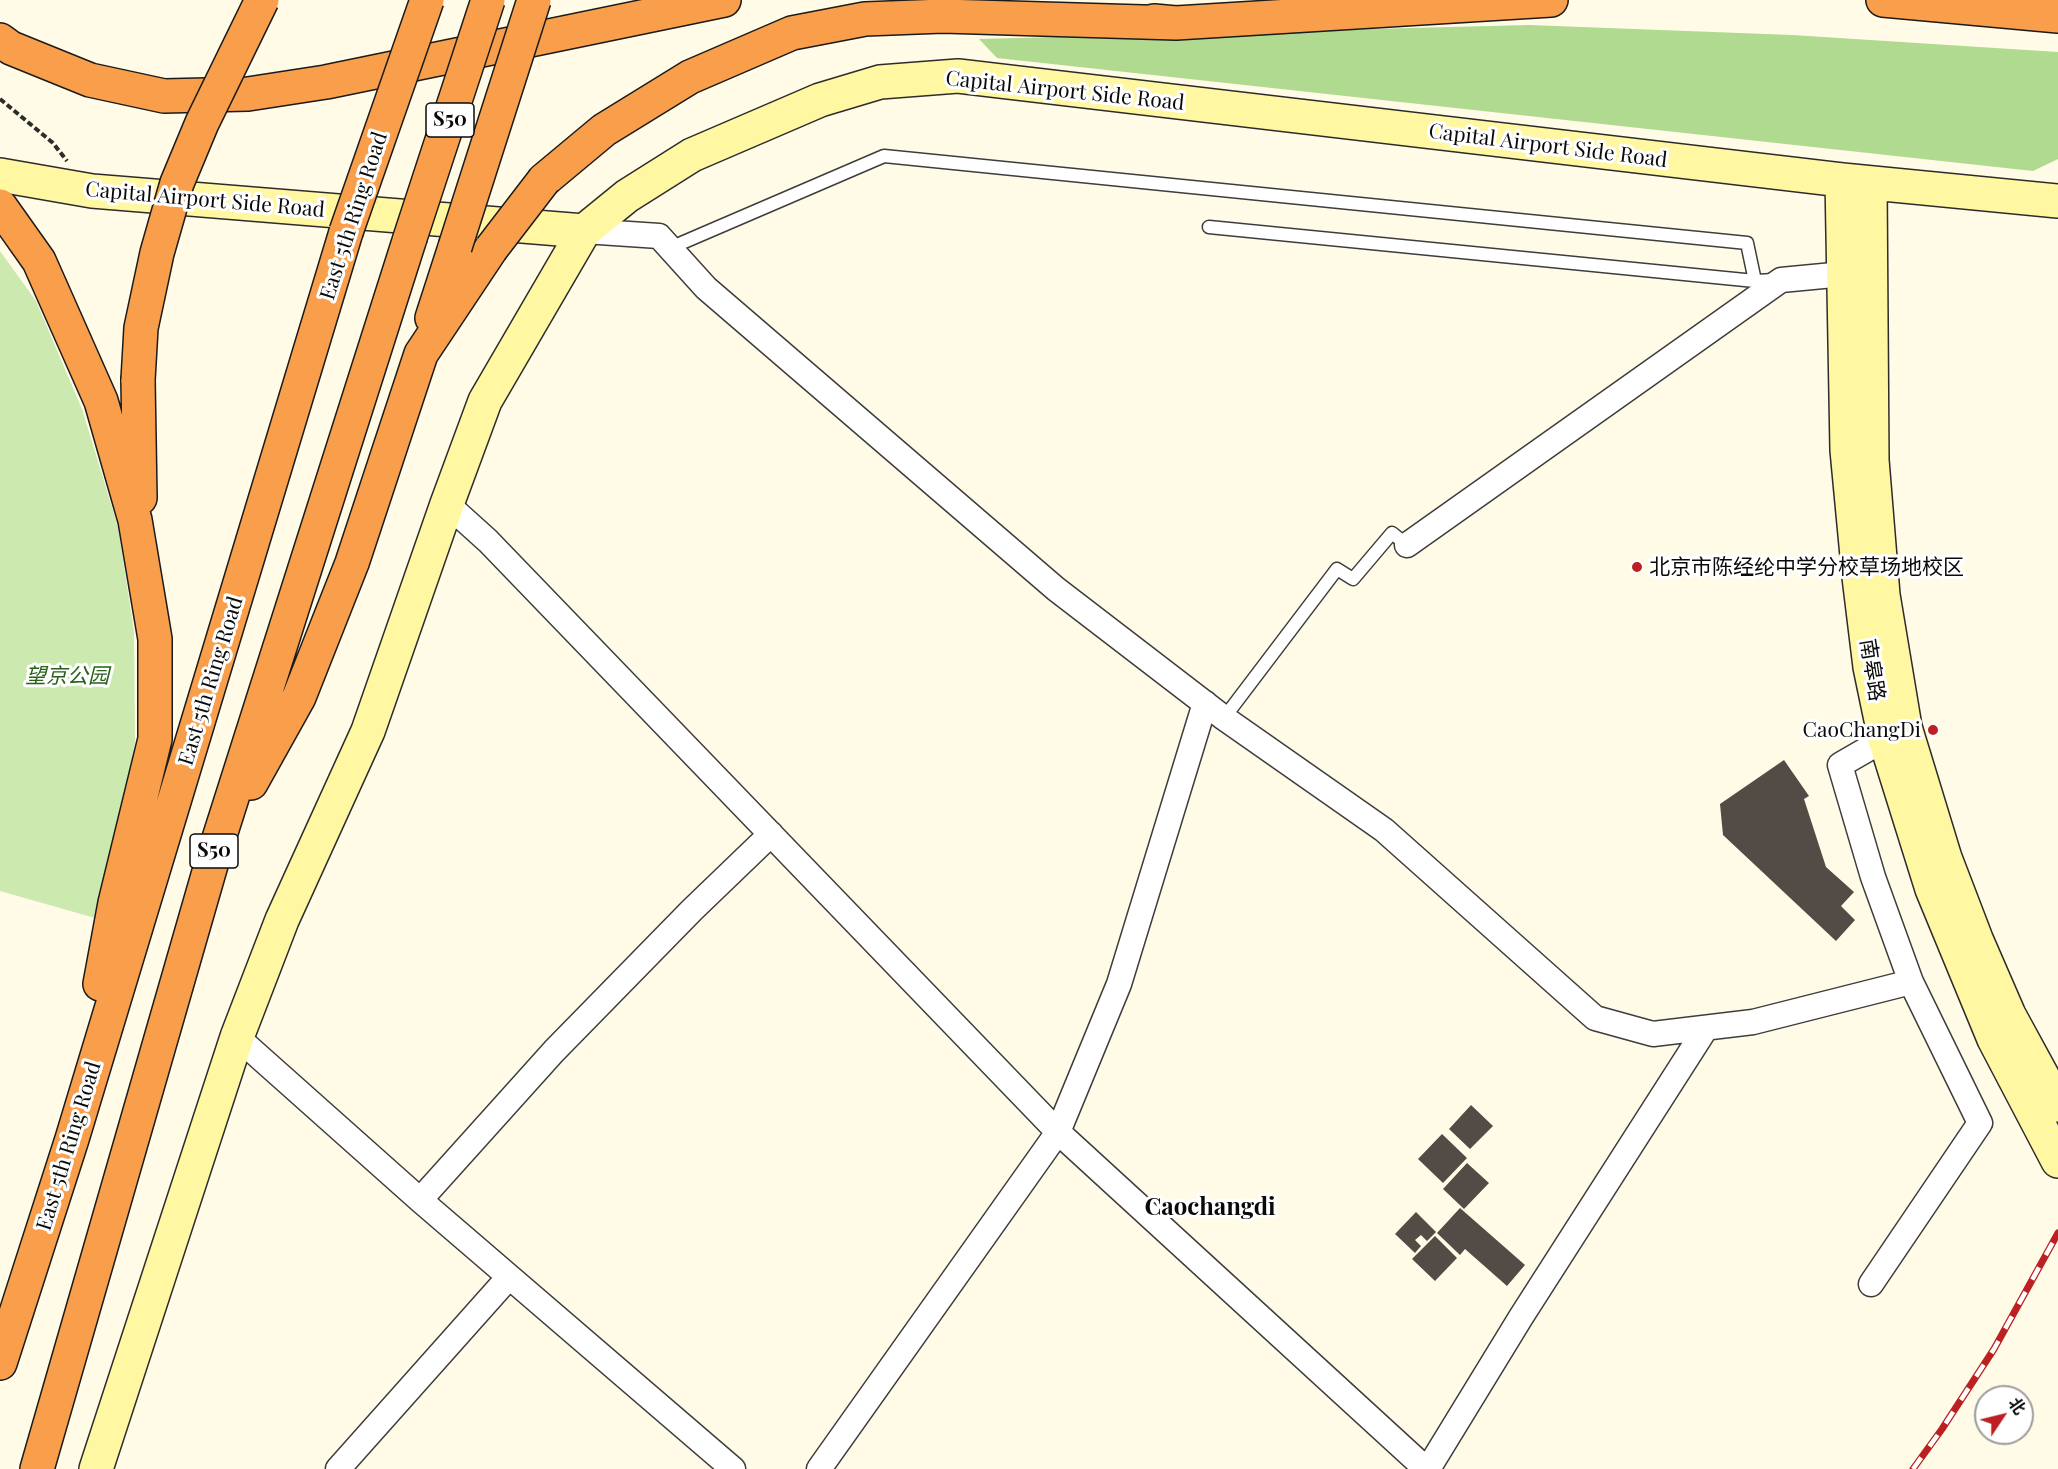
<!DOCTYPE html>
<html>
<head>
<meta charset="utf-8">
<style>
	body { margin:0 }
	#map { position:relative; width:2058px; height:1469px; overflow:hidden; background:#fffbe6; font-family:"Playfair Display","Noto Sans SC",serif }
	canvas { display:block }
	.north { position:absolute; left:1974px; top:1385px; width:60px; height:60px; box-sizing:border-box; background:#fff; border:2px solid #9d9d9d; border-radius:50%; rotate:55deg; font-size:16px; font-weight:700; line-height:24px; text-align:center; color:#0a0a0a }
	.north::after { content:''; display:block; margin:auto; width:21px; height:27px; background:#bc2022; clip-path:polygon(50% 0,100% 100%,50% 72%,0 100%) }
</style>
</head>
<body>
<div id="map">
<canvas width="2058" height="1469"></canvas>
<div class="north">北</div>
</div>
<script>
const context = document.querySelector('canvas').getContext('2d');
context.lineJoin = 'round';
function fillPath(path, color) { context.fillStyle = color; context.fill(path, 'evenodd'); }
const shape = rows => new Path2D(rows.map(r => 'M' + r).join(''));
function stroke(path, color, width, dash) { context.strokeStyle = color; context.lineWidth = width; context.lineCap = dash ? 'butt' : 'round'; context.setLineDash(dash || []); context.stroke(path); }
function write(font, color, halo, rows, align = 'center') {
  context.font = font + ' "Playfair Display","Noto Sans SC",serif'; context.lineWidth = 6; context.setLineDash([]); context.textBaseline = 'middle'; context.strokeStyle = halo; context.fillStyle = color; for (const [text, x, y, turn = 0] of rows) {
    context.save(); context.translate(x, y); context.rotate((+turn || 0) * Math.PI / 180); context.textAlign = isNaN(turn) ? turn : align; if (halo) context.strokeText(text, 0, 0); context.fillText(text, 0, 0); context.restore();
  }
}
fillPath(shape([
	[0,251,36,301,82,409,118,527,134,631,135,742,102,920,0,891]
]), '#cce9b0');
fillPath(shape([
	[1529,25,1792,35,2058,52,2058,159,2033,171,997,58,979,39]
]), '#afda8f');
fillPath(shape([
	[1784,760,1809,796,1804,799,1826,867,1854,892,1841,906,1855,920,1836,941,1723,835,1720,804],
	[1471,1105,1493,1126,1470,1149,1449,1129],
	[1442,1134,1467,1158,1443,1183,1418,1159],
	[1467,1163,1489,1183,1464,1209,1443,1189],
	[1460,1208,1525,1265,1507,1286,1465,1249,1460,1255,1437,1233],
	[1416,1212,1436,1232,1427,1241,1421,1235,1415,1240,1421,1246,1415,1253,1395,1234],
	[1435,1236,1457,1258,1435,1281,1412,1259]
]), '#524b46');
const lane = shape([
	[1209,227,1755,281],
	[670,248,884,156,1747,243,1755,281,1775,280],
	[1224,718,1337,569,1353,579,1392,533,1407,545]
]);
const street = shape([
	[584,231,659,236,706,288,1056,589,1224,718,1384,830,1595,1018,1653,1034,1753,1022,1911,982],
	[447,504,488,541,1058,1132,1426,1469],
	[1407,545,1781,280,1844,274],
	[237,1037,420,1200,733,1469],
	[420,1200,554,1051,692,910,771,834],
	[1871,1284,1980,1123,1911,982,1873,877,1840,765,1885,739,1893,724],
	[338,1469,509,1277],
	[819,1469,1058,1132,1119,984,1205,703],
	[1428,1469,1521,1317,1706,1028]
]);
const secondary = shape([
	[0,175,92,191,584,231,627,196,692,155,820,100,880,82,958,76,1842,180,2058,201],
	[1842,180,1847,450,1859,577,1870,667,1885,739,1932,889,1994,1039,2058,1161],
	[1870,183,1872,460,1883,595,1905,727,1945,858,1976,939,2009,1015,2058,1105],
	[96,1469,237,1037,282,920,368,731,447,504,485,401,584,231]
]);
const highway = shape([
	[1883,0,2058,16],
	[1154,21,1176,23,1551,0],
	[0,40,11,48,90,80,164,96,248,94,326,82,724,0],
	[544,180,604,130,690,77,792,33,865,19,943,16,1176,23],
	[0,206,39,261,101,401,135,520,155,639,155,739,115,903,100,984],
	[432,318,455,247],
	[138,380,140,498],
	[251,783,299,697,352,563,421,354,491,249],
	[0,1363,72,1139,346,232],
	[37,1469,215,851,410,238]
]);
stroke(lane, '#3d3d3d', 15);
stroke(street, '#3d3d3d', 27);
stroke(secondary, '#2c2c2c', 36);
stroke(highway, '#1b1b1b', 36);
stroke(shape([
	[0,99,53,143,67,161]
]), '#2c2c2c', 4, [6, 3]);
stroke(lane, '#fff', 12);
stroke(street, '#fff', 24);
stroke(secondary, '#fff7a1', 33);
stroke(highway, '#f99f4b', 33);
const rail = shape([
	[1913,1469,1942,1429,1994,1349,2058,1233]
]);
stroke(rail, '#bc2022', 7);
stroke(rail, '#fff', 4.5, [14]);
const highwayBridge = shape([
	[346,232,427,0],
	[410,238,488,0],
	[455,247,534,0],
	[491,249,544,180],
	[138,380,141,328,157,253,177,183,202,123,262,0]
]);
stroke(highwayBridge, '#1b1b1b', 36, []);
stroke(highwayBridge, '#f99f4b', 33);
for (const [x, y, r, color] of [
	[1637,567,6,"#bc2022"],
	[1933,730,6,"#bc2022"]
]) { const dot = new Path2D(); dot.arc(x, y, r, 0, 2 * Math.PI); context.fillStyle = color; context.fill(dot); stroke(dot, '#fff', 2); }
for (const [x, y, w] of [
	[450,120,48],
	[214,851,48]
]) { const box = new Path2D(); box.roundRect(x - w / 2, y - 17, w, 34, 4.5); context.fillStyle = '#fff'; context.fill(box); stroke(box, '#0a0a0a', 1.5); }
write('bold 20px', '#0a0a0a', null, [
	["S50",450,120],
	["S50",214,851]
]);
write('21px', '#0a0a0a', '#fff', [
	["Capital Airport Side Road",1065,91,6],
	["Capital Airport Side Road",1548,146,7],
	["Capital Airport Side Road",205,200,5],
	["East 5th Ring Road",354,216,-72],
	["南皋路",1872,670,81],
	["East 5th Ring Road",211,681,-73],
	["East 5th Ring Road",69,1146,-73]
]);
write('21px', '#0a0a0a', '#fff', [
	["北京市陈经纶中学分校草场地校区",1649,567],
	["CaoChangDi",1921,730,"right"]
], 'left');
write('italic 21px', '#27611a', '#fff', [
	["望京公园",67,676]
]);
write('bold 24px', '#0a0a0a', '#fff', [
	["Caochangdi",1210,1208]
]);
</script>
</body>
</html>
